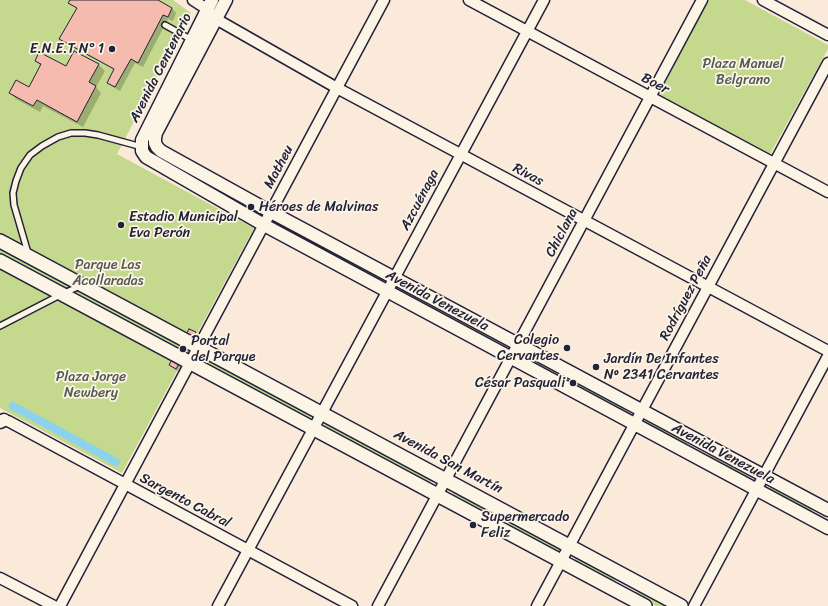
<!DOCTYPE html>
<html>
<head>
<meta charset="utf-8">
<style>
	body { margin:0 }
	canvas { display:block; background:#fbe9da }
</style>
</head>
<body>
<canvas width="828" height="606"></canvas>
<script>
const context = document.querySelector('canvas').getContext('2d');
context.lineJoin = 'round';
function fillPath(path, color) { context.fillStyle = color; context.fill(path, 'evenodd'); }
const shape = rows => new Path2D(rows.map(r => 'M' + r).join(''));
function stroke(path, color, width, dash) { context.strokeStyle = color; context.lineWidth = width; context.lineCap = dash ? 'butt' : 'round'; context.setLineDash(dash || []); context.stroke(path); }
function write(font, color, halo, rows, align = 'center') {
  context.font = font + ' Sriracha,sans-serif'; context.lineWidth = 3.5; context.setLineDash([]); context.textBaseline = 'middle'; context.strokeStyle = halo; context.fillStyle = color; for (const [text, x, y, turn = 0] of rows) {
    context.save(); context.translate(x, y); context.rotate((+turn || 0) * Math.PI / 180); context.textAlign = isNaN(turn) ? turn : align; if (halo) context.strokeText(text, 0, 0); context.fillText(text, 0, 0); context.restore();
  }
}
fillPath(shape([
	[0,0,173,0,191,13,117,154,254,228,122,473,0,408],
	[708,0,745,0,828,45,828,49,768,158,657,99],
	[158,153,265,210,261,216,154,160],
	[277,220,384,276,380,283,274,226],
	[404,287,510,343,507,350,400,294],
	[525,353,632,409,628,416,521,359],
	[206,358,313,414,309,420,202,364],
	[648,419,689,441,685,448,644,425],
	[326,421,433,478,429,484,323,428],
	[710,452,751,474,747,480,706,458],
	[773,484,814,506,811,512,769,490],
	[455,490,561,546,558,553,451,496],
	[576,555,617,577,614,584,573,562],
	[638,588,672,606,656,606,635,595]
]), '#c4d98e');
fillPath(shape([
	[71,0,156,0,172,8,176,13,173,21,168,19,143,67,135,63,120,91,113,87,109,82,115,70,65,43,60,39,77,9,69,3],
	[74,52,99,65,105,71,96,87,101,93,83,127,43,106,40,112,16,99,10,93,29,88,41,66,36,61,66,67],
	[190,330,195,333,200,338,181,373,175,370,171,365]
]), '#0003');
stroke(shape([
	[13,406,116,462]
]), '#8bd2ec', 8);
const building = shape([
	[70,0,158,0,172,8,168,17,163,15,138,63,131,59,115,87,107,83,114,69,59,39,77,8,68,3,70,0],
	[74,51,99,64,89,82,96,86,77,122,37,100,33,106,9,93,16,80,29,87,41,64,35,61,39,52,66,66,74,51],
	[189,329,196,332,176,369,169,365,189,329]
]);
fillPath(building, '#f6bbaf');
stroke(building, '#22223b', 1);
const service = shape([
	[165,25,192,40],
	[28,253,14,205,13,193,16,181,21,168,30,155,42,146,58,137,71,133,85,133,98,135,142,147],
	[0,326,62,294,80,286]
]);
const minor = shape([
	[193,0,207,9,211,14],
	[469,0,828,192],
	[763,0,828,35],
	[216,19,337,88,828,351],
	[4,420,8,421,352,606],
	[0,578,54,606],
	[60,606,384,0],
	[218,606,544,0],
	[378,606,702,0],
	[537,606,828,63],
	[694,606,828,356]
]);
const tertiary = shape([
	[212,0,142,140,142,151,146,157,264,225,828,528],
	[226,0,156,133,155,138,155,143,157,147,161,151,271,212,828,510],
	[0,422,4,420]
]);
const secondary = shape([
	[0,241,681,606],
	[0,261,645,606]
]);
stroke(service, '#22223b', 8);
stroke(minor, '#22223b', 13);
stroke(tertiary, '#22223b', 15);
stroke(secondary, '#22223b', 16);
stroke(service, '#fcf5e5', 5);
stroke(minor, '#fcf5e5', 10);
stroke(tertiary, '#fcf5e5', 12);
stroke(secondary, '#fcf5e5', 13);
for (const [x, y, r, color] of [
	[112,49,4,"#22223b"],
	[251,207,4,"#22223b"],
	[121,225,4,"#22223b"],
	[567,348,4,"#22223b"],
	[183,349,4,"#22223b"],
	[596,367,4,"#22223b"],
	[573,383,4,"#22223b"],
	[473,525,4,"#22223b"]
]) { const dot = new Path2D(); dot.arc(x, y, r, 0, 2 * Math.PI); context.fillStyle = color; context.fill(dot); stroke(dot, '#fcf5e5', 1.5); }
write('14px', '#22223b', '#fcf5e5', [
	["E.N.E.T N° 1",104,49,"right"],
	["Héroes de Malvinas",259,207],
	["Estadio Municipal",129,217],
	["Eva Perón",129,233],
	["Colegio",559,340,"right"],
	["Cervantes",559,356,"right"],
	["Portal",191,341],
	["del Parque",191,357],
	["Jardín De Infantes",604,359],
	["Nº 2341 Cervantes",604,375],
	["César Pasquali",565,383,"right"],
	["Supermercado",481,517],
	["Feliz",481,533]
], 'left');
write('14px', '#535954', '#fcf5e5', [
	["Plaza Manuel",743,64],
	["Belgrano",743,80],
	["Parque Las",108,265],
	["Acollaradas",108,281],
	["Plaza Jorge",91,377],
	["Newbery",91,393]
]);
write('14px', '#22223b', '#fcf5e5', [
	["Avenida Centenario",161,68,-63],
	["Boer",655,84,28],
	["Matheu",279,167,-62],
	["Rivas",528,175,28],
	["Azcuénaga",420,200,-62],
	["Chiclana",562,233,-62],
	["Rodríguez Peña",686,298,-62],
	["Avenida Venezuela",437,301,28],
	["Avenida Venezuela",723,454,28],
	["Avenida San Martín",448,462,28],
	["Sargento Cabral",185,501,28]
]);
</script>
</body>
</html>
